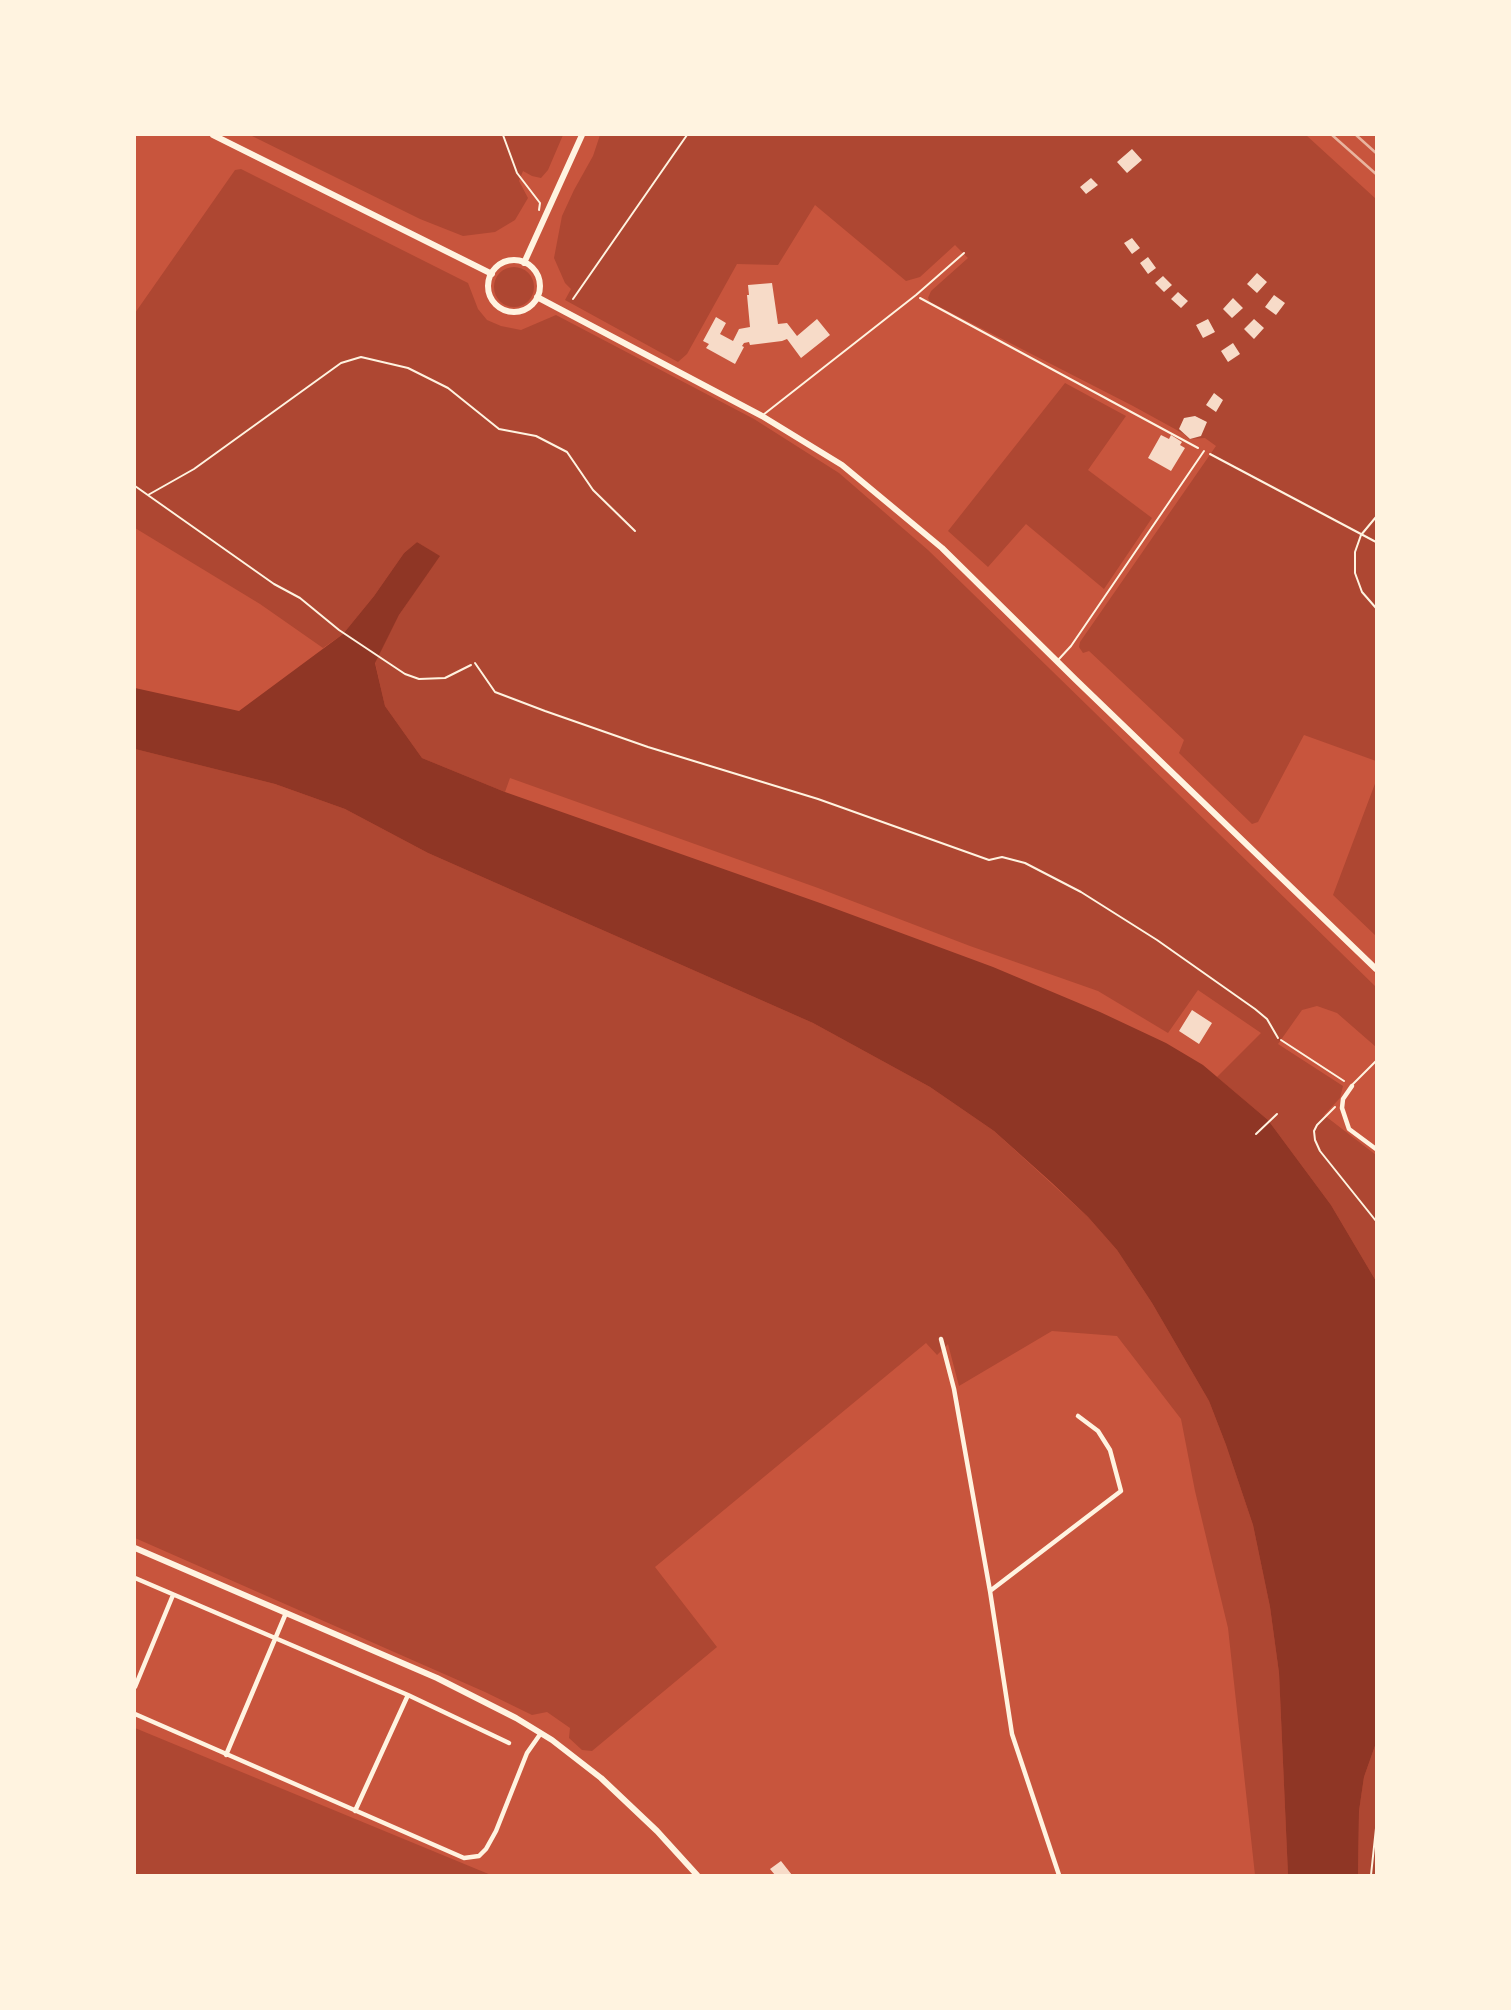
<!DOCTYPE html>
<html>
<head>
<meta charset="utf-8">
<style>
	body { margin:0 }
	#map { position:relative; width:1511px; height:2010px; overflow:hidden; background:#c8553d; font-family:"Source Sans 3",sans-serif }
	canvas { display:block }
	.frame { position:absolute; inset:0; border:136px solid #fff3e0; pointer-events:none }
</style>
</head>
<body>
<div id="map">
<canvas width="1511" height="2010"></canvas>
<div class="frame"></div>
</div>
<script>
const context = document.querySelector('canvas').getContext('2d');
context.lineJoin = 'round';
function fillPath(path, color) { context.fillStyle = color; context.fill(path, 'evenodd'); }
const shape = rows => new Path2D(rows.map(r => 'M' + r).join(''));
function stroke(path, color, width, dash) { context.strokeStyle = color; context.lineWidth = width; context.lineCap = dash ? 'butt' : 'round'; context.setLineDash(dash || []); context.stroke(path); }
fillPath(shape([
	[250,135,563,135,548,170,541,178,532,176,523,171,519,181,528,198,515,220,495,232,463,236,420,219],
	[600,135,1306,135,1376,199,1376,761,1304,735,1258,822,1252,824,1179,753,1184,740,1089,651,1083,653,1079,647,1080,642,1216,446,1205,438,1189,439,1184,434,1133,406,930,302,928,298,931,291,968,258,955,245,920,277,906,281,815,205,778,265,737,264,687,354,678,362,565,300,571,289,565,283,554,258,562,216,574,190,593,156],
	[241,169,468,283,478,309,487,320,501,326,521,330,556,315,754,419,839,473,928,550,1376,987,1376,1047,1337,1013,1317,1006,1302,1010,1278,1044,1343,1086,1340,1098,1324,1115,1376,1155,1376,1281,1331,1205,1268,1120,1217,1077,1261,1033,1198,990,1168,1033,1098,991,970,946,818,888,510,778,505,792,422,758,385,706,375,662,399,615,439,556,417,542,404,553,374,596,343,634,323,648,260,604,135,528,135,313,235,170],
	'494 287a20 20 0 1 1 40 0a20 20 0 1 1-40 0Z',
	[1065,383,1126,416,1088,470,1152,518,1104,589,1026,524,988,567,948,531],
	[135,749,275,784,345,809,428,853,813,1023,930,1087,994,1131,1088,1217,1117,1250,1152,1303,1209,1401,1226,1445,1253,1525,1270,1607,1279,1673,1288,1875,1255,1875,1228,1628,1195,1491,1181,1419,1117,1336,1052,1331,959,1386,948,1344,937,1355,926,1343,655,1567,717,1647,592,1751,582,1750,569,1738,570,1728,547,1712,532,1715,485,1692,135,1538],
	[1376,781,1376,936,1333,895],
	[135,1728,491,1875,135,1875],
	[1376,1743,1376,1875,1358,1875,1359,1811,1364,1777]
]), '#ae4732');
fillPath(shape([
	[417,542,440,556,399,615,375,663,385,706,422,758,505,792,820,903,993,967,1100,1012,1166,1043,1203,1065,1268,1120,1331,1205,1376,1281,1376,1743,1364,1777,1359,1811,1358,1875,1288,1875,1279,1673,1270,1607,1253,1525,1226,1445,1209,1401,1152,1303,1117,1250,1088,1217,1052,1183,994,1131,930,1087,813,1023,428,853,345,809,275,784,135,749,135,688,239,711,343,634,374,596,404,553]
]), '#8f3625');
fillPath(shape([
	[1132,149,1142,160,1127,173,1117,162],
	[1091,178,1098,185,1086,194,1080,187],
	[1132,238,1140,248,1132,254,1124,243],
	[1148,257,1156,268,1148,274,1140,263],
	[1257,273,1267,282,1257,293,1247,284],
	[1163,276,1172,285,1164,292,1155,283],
	[772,283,778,324,787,323,797,336,817,319,830,335,801,358,787,339,782,341,750,345,749,342,744,343,742,346,744,347,735,364,706,348,709,344,703,341,716,317,726,323,720,334,733,341,739,329,750,327,747,295,749,295,748,285],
	[1178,292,1188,301,1181,308,1171,299],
	[1274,295,1285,303,1276,315,1265,307],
	[1233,298,1243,308,1232,318,1223,309],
	[1208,319,1215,332,1203,338,1196,325],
	[1254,319,1264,328,1254,339,1244,329],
	[1233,343,1240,354,1228,362,1221,351],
	[1214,393,1223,400,1216,412,1206,405],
	[1195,416,1207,422,1201,436,1190,439,1179,429,1184,418],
	[1161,435,1169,439,1171,435,1182,442,1180,445,1185,448,1171,471,1148,458],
	[1192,1010,1212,1023,1199,1044,1179,1031],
	[781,1861,792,1875,775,1875,770,1869]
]), '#f7dbc8');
stroke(shape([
	[503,135,517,173,540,203,539,210],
	[920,298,1198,448],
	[573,299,687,135],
	[1210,454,1376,542],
	[135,486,274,584,300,598,339,630,405,674,419,679,445,678,471,665],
	[148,495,194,469,341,363,361,357,408,368,448,388,499,429,536,436,567,452,593,490,635,531],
	[1376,517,1361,535,1355,552,1355,573,1362,592,1376,608],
	[1281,1040,1344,1081],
	[1335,1107,1317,1125,1314,1131,1315,1140,1320,1151,1376,1221],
	[1256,1134,1277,1114],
	[1371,1875,1376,1828]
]), '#fff3e0', 2);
stroke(shape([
	[763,415,916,295,964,253],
	[1059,659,1071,646,1204,451],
	[475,663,495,692,545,711,648,747,818,799,989,860,1002,857,1025,863,1081,892,1157,940,1255,1009,1267,1019,1278,1038],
	[1352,1085,1376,1061]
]), '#fff3e0', 2);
stroke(shape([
	[1352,1086,1343,1099,1342,1108,1349,1129,1376,1149],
	[941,1339,954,1389,990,1591,1012,1734,1059,1875],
	[135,1578,408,1695,509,1743],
	[990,1591,1121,1491,1110,1450,1098,1431,1078,1416],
	[135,1687,173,1595],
	[135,1714,464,1858,479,1856,486,1849,496,1831,527,1753,541,1733],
	[226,1755,286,1613],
	[355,1811,408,1695]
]), '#fff3e0', 4.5);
stroke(shape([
	[213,135,492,274],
	'488 286a26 26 0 1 1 52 0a26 26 0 1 1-52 0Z',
	[524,263,582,135],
	[537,297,762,416,842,465,942,548,1076,680,1376,969],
	[135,1548,437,1678,516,1718,552,1740,601,1778,657,1831,697,1875]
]), '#fff3e0', 6);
stroke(shape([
	[1332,135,1376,174],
	[1356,135,1376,153]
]), '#e9b49f', 2.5);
</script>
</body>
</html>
